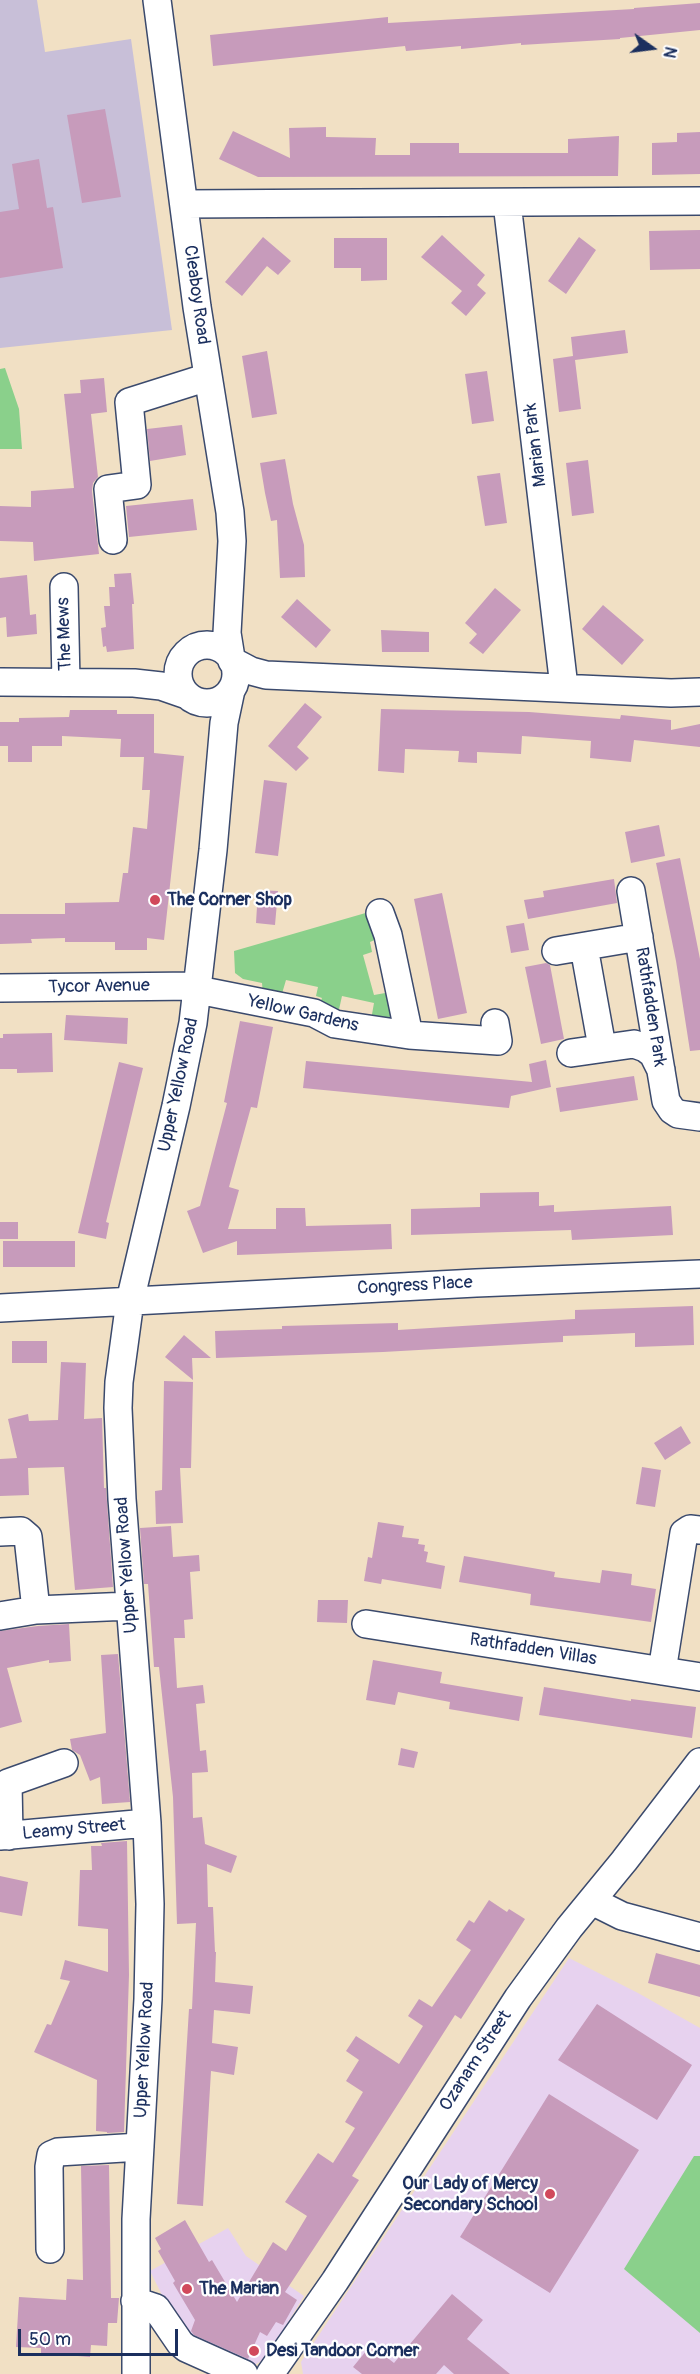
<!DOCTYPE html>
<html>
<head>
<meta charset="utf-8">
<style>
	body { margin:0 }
	#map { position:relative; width:700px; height:2374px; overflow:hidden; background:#f1e0c4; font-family:Pangolin,sans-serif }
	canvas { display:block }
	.north { position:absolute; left:622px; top:18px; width:60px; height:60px; -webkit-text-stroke:4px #fff; paint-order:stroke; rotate:104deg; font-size:16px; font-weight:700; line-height:24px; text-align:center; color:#1b2f5e }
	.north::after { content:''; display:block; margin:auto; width:21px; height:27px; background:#1b2f5e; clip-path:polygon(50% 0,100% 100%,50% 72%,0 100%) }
	.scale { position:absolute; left:18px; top:2329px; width:160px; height:27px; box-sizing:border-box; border:3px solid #1b2f5e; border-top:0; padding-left:8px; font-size:18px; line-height:21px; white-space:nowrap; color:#1b2f5e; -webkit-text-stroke:4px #fff; paint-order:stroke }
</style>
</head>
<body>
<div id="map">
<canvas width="700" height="2374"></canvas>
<div class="north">N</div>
<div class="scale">50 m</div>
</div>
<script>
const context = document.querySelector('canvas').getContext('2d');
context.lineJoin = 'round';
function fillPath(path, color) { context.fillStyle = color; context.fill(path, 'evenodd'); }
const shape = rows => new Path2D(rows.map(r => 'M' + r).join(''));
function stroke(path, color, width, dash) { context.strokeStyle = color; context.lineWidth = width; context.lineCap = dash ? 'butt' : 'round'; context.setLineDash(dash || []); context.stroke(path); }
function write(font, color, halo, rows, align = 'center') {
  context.font = font + ' Pangolin,sans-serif'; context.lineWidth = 4.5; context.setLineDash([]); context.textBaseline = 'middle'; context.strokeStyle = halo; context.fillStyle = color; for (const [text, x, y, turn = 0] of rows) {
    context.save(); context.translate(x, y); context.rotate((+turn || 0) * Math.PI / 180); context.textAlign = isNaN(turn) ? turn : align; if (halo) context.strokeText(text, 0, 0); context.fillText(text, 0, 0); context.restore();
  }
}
fillPath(shape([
	[569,1958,638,1993,700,2028,700,2374,303,2374,301,2362],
	[228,2228,246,2256,304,2296,266,2358,248,2369,185,2341,150,2271]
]), '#e7d2ef');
fillPath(shape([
	[0,0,37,0,45,52,131,39,172,330,0,348]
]), '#c8bfd8');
fillPath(shape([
	[5,368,19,409,22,449,0,449,0,369],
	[369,912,379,938,370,942,372,952,363,955,374,995,391,992,394,1019,371,1020,374,1003,342,996,338,1014,318,1007,322,998,316,996,318,987,286,980,281,997,263,994,262,983,243,979,235,973,234,951],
	[694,2156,700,2156,700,2333,624,2269]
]), '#8ad08b');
fillPath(shape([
	[700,3,700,30,620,38,620,39,521,45,521,43,461,49,461,46,406,51,405,46,213,66,210,35,388,17,388,23,634,9,634,8],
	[105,109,121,197,82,203,67,115],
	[326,127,326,137,376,138,375,155,410,155,410,143,459,143,459,153,568,153,568,139,619,136,618,176,258,177,219,159,233,131,290,158,289,128],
	[700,132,700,174,652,175,652,143,677,142,677,133],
	[39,159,47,208,53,207,63,268,0,278,0,212,19,209,12,164],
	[700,230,700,269,650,270,649,231],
	[442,235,485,275,477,285,486,293,466,316,451,303,462,291,421,257],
	[263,237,291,261,278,275,267,266,242,296,225,282],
	[579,237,596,250,566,294,548,281],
	[334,238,387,238,387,280,361,281,361,268,334,268],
	[625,330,628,353,575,360,581,409,559,412,553,359,573,356,571,337],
	[267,351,277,414,252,418,242,356],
	[487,371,494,421,472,424,465,374],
	[104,378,107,412,91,414,98,477,93,483,92,491,99,554,34,561,33,542,0,541,0,506,31,507,31,491,74,488,64,394,81,393,80,380],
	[182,425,186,455,150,461,147,429],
	[285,459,293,504,304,545,305,577,280,578,277,520,271,521,265,493,260,463],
	[588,460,594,513,572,516,566,463],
	[500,473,507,523,485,526,477,476],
	[193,499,197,530,129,537,126,506],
	[131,573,134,604,132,604,134,649,107,652,106,646,103,647,101,628,106,627,104,606,110,606,109,587,115,587,114,574],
	[27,575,30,615,36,614,37,634,7,637,6,617,0,618,0,578],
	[495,588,521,610,483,654,469,643,477,634,465,623],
	[297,599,331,630,316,648,281,617],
	[603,605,644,640,622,665,582,629],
	[381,630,429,632,429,652,382,652],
	[305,703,322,717,297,747,309,758,296,771,268,746],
	[381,709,529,712,620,719,621,715,671,720,671,730,700,724,700,747,634,740,631,762,590,758,591,741,522,736,521,754,477,752,477,763,458,762,459,751,405,749,404,773,378,771],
	[70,710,117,710,117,714,154,714,154,753,184,756,164,940,147,938,147,950,115,950,115,942,65,942,65,938,31,939,32,943,0,944,0,914,65,914,65,903,119,902,123,873,128,873,133,827,147,829,150,790,142,790,144,757,120,757,121,739,62,736,62,746,32,746,32,762,8,762,8,746,0,746,0,722,19,722,19,718,69,717],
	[264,780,287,783,278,856,255,853],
	[659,825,665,856,631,863,625,832],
	[680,858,700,959,700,1050,690,1051,676,961,656,863],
	[614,879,617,903,528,919,524,900,544,897,543,891],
	[258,890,278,891,275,925,256,923],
	[442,893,467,1013,438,1019,414,899],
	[524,923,529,950,511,953,506,926],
	[546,963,550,965,564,1039,541,1044,525,967],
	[66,1015,128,1018,127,1044,64,1040],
	[240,1021,273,1027,257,1108,251,1107,229,1187,239,1190,228,1229,276,1229,276,1208,305,1208,306,1226,391,1224,392,1249,237,1255,237,1241,203,1253,187,1211,200,1206,227,1103,224,1102],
	[52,1033,53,1072,17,1073,17,1069,0,1069,0,1038,3,1038,3,1034],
	[546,1060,551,1087,511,1096,509,1108,303,1088,306,1061,532,1082,529,1064],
	[119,1062,143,1068,106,1222,109,1223,106,1239,78,1233],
	[634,1076,638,1100,560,1112,556,1088],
	[539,1192,539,1206,554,1205,554,1212,671,1206,673,1235,572,1240,571,1230,411,1235,411,1209,480,1207,480,1193],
	[0,1222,18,1222,18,1239,0,1239],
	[3,1241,75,1241,75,1267,3,1267],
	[693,1306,694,1345,635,1347,635,1333,590,1335,563,1336,563,1342,543,1343,383,1352,216,1358,215,1331,282,1329,282,1326,398,1323,398,1330,575,1319,575,1310],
	[184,1335,211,1358,192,1358,193,1380,165,1357],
	[12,1341,47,1341,47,1363,12,1363],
	[61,1362,86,1363,84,1419,102,1418,104,1488,106,1488,113,1587,75,1590,64,1467,28,1468,29,1495,0,1496,0,1459,17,1458,8,1419,28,1414,29,1421,58,1420],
	[164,1381,193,1382,191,1468,180,1468,183,1523,156,1524,155,1491,162,1490],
	[681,1426,691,1443,665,1460,654,1443],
	[642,1467,661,1470,655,1507,636,1504],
	[378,1522,404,1526,402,1537,419,1539,418,1544,425,1545,424,1551,428,1552,426,1562,445,1566,441,1589,382,1579,381,1584,364,1581,368,1557,372,1558],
	[171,1526,173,1557,199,1555,200,1571,190,1572,193,1619,184,1620,185,1638,174,1638,177,1688,203,1685,205,1703,196,1704,200,1751,206,1750,208,1772,192,1773,193,1818,202,1817,205,1844,237,1856,231,1873,207,1864,208,1907,213,1907,215,1952,216,1952,215,1982,253,1986,250,2014,214,2010,212,2043,238,2047,234,2075,211,2071,203,2206,177,2204,189,2009,192,2009,196,1923,177,1924,173,1797,159,1667,154,1667,148,1584,144,1584,140,1528],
	[464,1556,555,1572,554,1577,600,1583,602,1570,632,1574,631,1585,656,1589,651,1622,530,1605,531,1594,459,1582],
	[318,1600,348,1600,347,1623,317,1622],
	[69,1624,71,1661,49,1663,49,1660,7,1668,22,1722,0,1728,0,1631,38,1626],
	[118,1654,130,1802,102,1804,100,1777,90,1781,80,1755,72,1750,70,1739,106,1733,101,1655],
	[373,1660,442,1672,440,1683,523,1697,519,1721,449,1709,450,1702,398,1692,395,1705,366,1700],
	[544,1687,631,1701,631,1699,696,1707,692,1738,539,1715],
	[401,1748,418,1752,414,1768,398,1765],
	[127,1841,129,1975,124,2132,107,2133,107,2132,96,2131,97,2080,34,2052,47,2024,51,2025,70,1981,60,1979,65,1960,108,1972,108,1929,78,1926,80,1870,92,1870,91,1846,102,1846,101,1843],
	[0,1876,28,1882,22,1916,0,1912],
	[489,1900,507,1912,509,1909,525,1919,461,2019,455,2015,352,2176,359,2180,285,2292,297,2300,283,2325,276,2322,267,2336,260,2332,248,2359,194,2335,191,2331,195,2320,173,2283,175,2281,158,2251,161,2249,155,2238,185,2220,209,2262,212,2260,237,2302,273,2242,286,2251,307,2216,285,2202,318,2153,333,2163,355,2128,345,2122,363,2092,346,2081,359,2060,346,2051,356,2036,399,2064,423,2026,408,2016,419,1999,432,2007,471,1950,456,1940,469,1920,474,1923],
	[656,1953,700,1965,700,1997,648,1983],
	[597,2004,692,2065,657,2120,558,2060],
	[549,2094,639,2150,550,2293,460,2237],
	[109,2165,111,2298,119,2298,117,2323,108,2323,107,2346,91,2345,90,2357,41,2353,41,2348,16,2347,19,2297,66,2300,67,2279,83,2280,81,2166],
	[452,2294,483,2320,467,2339,510,2374,454,2374,444,2365,436,2374,362,2374,353,2367,371,2345,394,2363]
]), '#c79bbb');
const minor = shape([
	[157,0,197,307,230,512,232,541,227,633,231,658],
	[507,203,564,687],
	[185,204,700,201],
	[113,540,108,489,137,485,129,402,208,377],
	[64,587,66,682],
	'178 674a29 29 0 1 1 58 0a29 29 0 1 1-58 0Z',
	[232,661,251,671,266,675,671,693,700,692],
	[0,682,134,683,161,686,187,695],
	[631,891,666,1101,672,1110,678,1114,700,1117],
	[380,913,388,935,409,1035],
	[584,947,602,1047],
	[556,951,639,937],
	[0,988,198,986],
	[198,990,314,1013,335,1024,409,1035,498,1041,495,1023],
	[571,1053,634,1044,645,1048,653,1054,661,1070],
	[0,1308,476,1283,700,1274],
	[0,1532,21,1531,28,1537,36,1610,130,1606],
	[0,1616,36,1610],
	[366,1624,700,1677],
	[662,1671,684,1533,690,1529,700,1530],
	[0,1836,147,1823],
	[9,1836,8,1783,64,1763],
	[592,1901,622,1916,700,1937],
	[50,2249,49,2167,51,2155,58,2152,140,2147],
	[135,2301,156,2308,180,2343,186,2348,244,2374],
	[136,2374,136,2219,148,1999,150,1904,147,1823,122,1499,118,1408,119,1382,130,1301,176,1106,193,1023,213,850,224,723,231,690],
	[270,2374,335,2281,518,1998,569,1928,624,1861,700,1762]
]);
stroke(minor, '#3b4a6d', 30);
stroke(minor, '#fff', 27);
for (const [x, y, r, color] of [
	[155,900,6,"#d1495b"],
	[550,2194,6,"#d1495b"],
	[187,2289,6,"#d1495b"],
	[254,2351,6,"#d1495b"]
]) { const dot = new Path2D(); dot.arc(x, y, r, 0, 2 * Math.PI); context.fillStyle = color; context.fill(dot); stroke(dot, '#fff', 2); }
write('18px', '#1b2f5e', '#fff', [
	["Cleaboy Road",196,295,82],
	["Marian Park",536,445,-97],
	["The Mews",65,634,-92],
	["Tycor Avenue",99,987,-1],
	["Rathfadden Park",650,1007,81],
	["Yellow Gardens",303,1014,13],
	["Upper Yellow Road",179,1085,-78],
	["Congress Place",415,1286,-3],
	["Upper Yellow Road",127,1565,-94],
	["Rathfadden Villas",533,1650,9],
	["Leamy Street",74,1830,-5],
	["Upper Yellow Road",145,2050,-87],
	["Ozanam Street",476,2061,-57]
]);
write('bold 18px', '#1b2f5e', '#fff', [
	["The Corner Shop",167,900],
	["Our Lady of Mercy",538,2184,"right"],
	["Secondary School",538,2205,"right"],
	["The Marian",199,2289],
	["Desi Tandoor Corner",266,2351]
], 'left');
</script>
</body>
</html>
